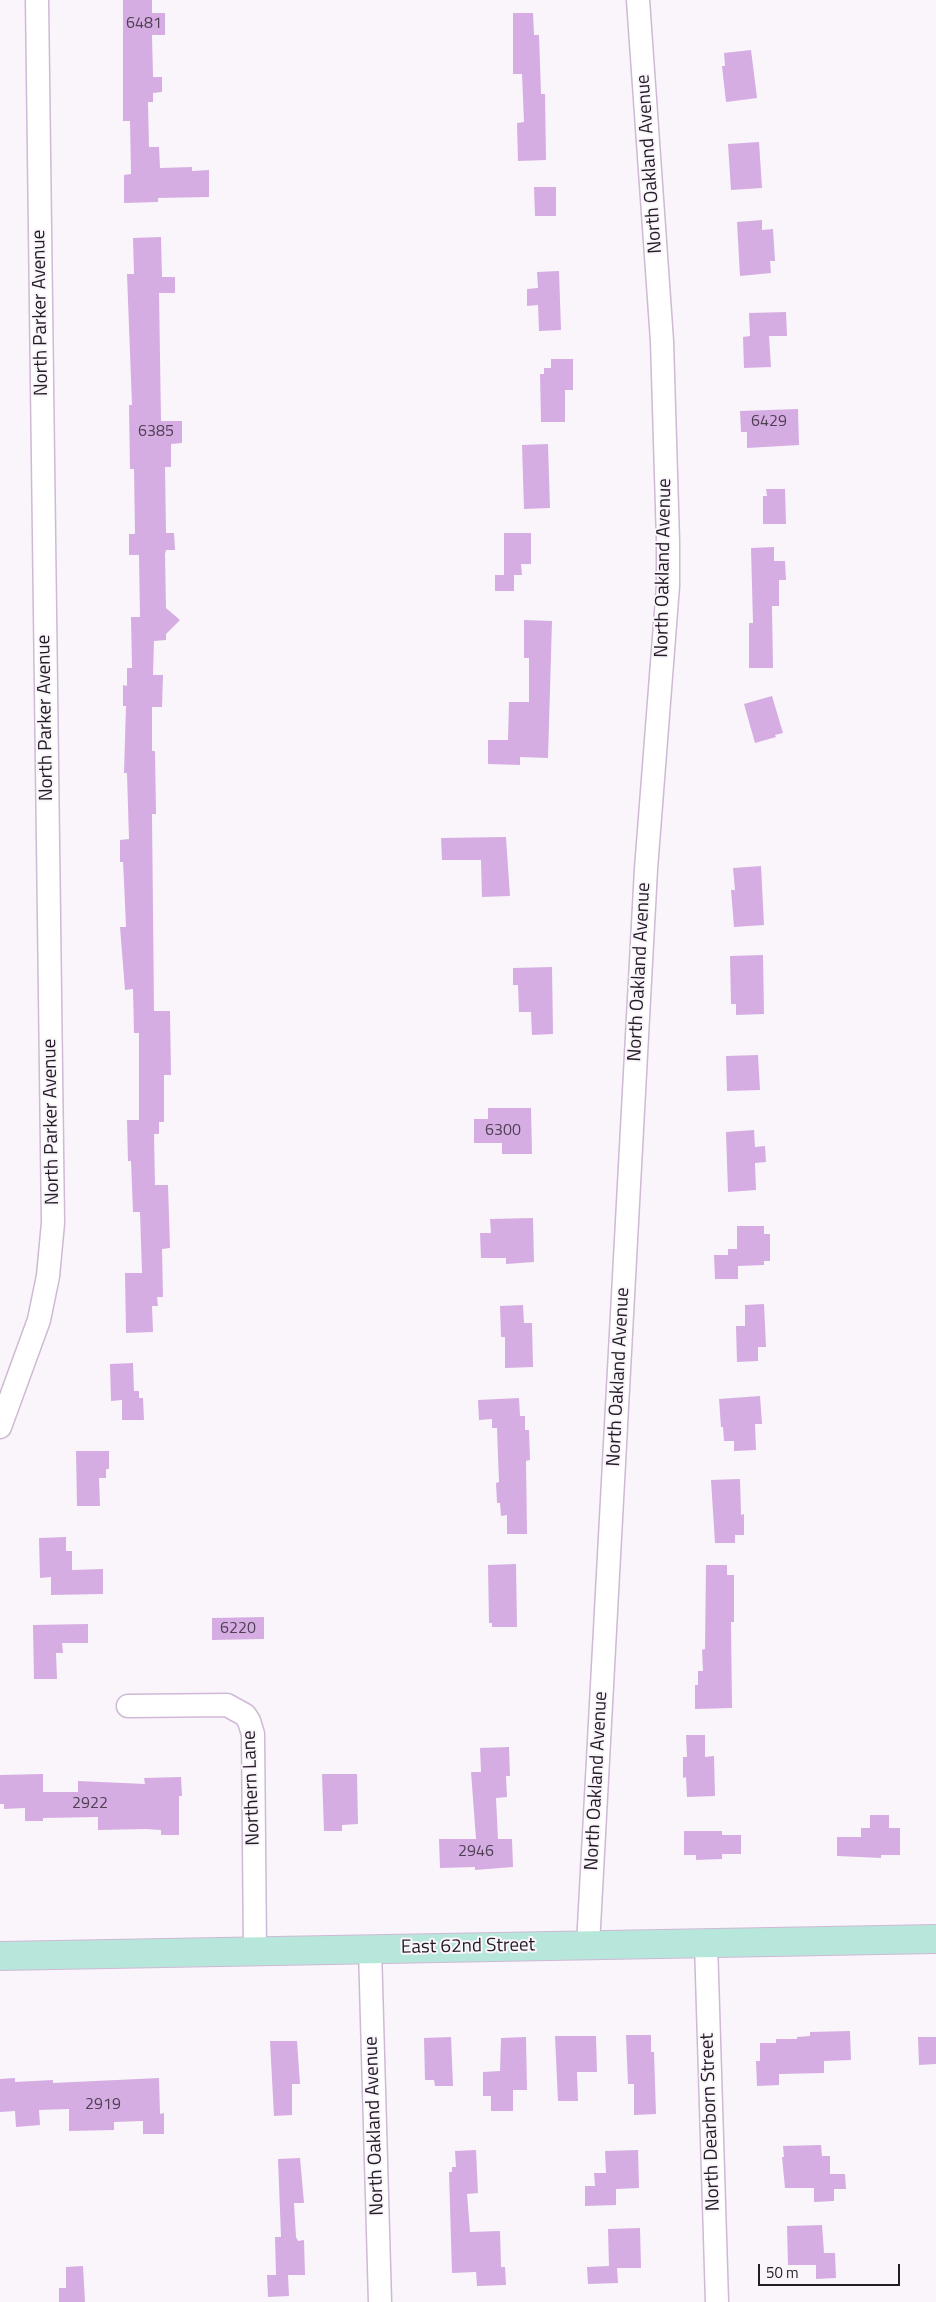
<!DOCTYPE html>
<html>
<head>
<meta charset="utf-8">
<style>
	body { margin:0 }
	#map { position:relative; width:936px; height:2302px; overflow:hidden; background:#faf5fb; font-family:"Titillium Web",sans-serif }
	canvas { display:block }
	.scale { position:absolute; left:758px; top:2264px; width:142px; height:22px; box-sizing:border-box; border:2px solid #231b25; border-top:0; padding-left:6px; font-size:15px; line-height:18px; white-space:nowrap; color:#231b25; -webkit-text-stroke:4px #faf5fb; paint-order:stroke }
</style>
</head>
<body>
<div id="map">
<canvas width="936" height="2302"></canvas>
<div class="scale">50 m</div>
</div>
<script>
const context = document.querySelector('canvas').getContext('2d');
context.lineJoin = 'round';
function fillPath(path, color) { context.fillStyle = color; context.fill(path, 'evenodd'); }
const shape = rows => new Path2D(rows.map(r => 'M' + r).join(''));
function stroke(path, color, width, dash) { context.strokeStyle = color; context.lineWidth = width; context.lineCap = dash ? 'butt' : 'round'; context.setLineDash(dash || []); context.stroke(path); }
function write(font, color, halo, rows, align = 'center') {
  context.font = font + ' "Titillium Web",sans-serif'; context.lineWidth = 4; context.setLineDash([]); context.textBaseline = 'middle'; context.strokeStyle = halo; context.fillStyle = color; for (const [text, x, y, turn = 0] of rows) {
    context.save(); context.translate(x, y); context.rotate((+turn || 0) * Math.PI / 180); context.textAlign = isNaN(turn) ? turn : align; if (halo) context.strokeText(text, 0, 0); context.fillText(text, 0, 0); context.restore();
  }
}
fillPath(shape([
	[123,0,152,0,152,13,165,13,165,35,152,35,153,77,162,77,162,92,153,93,153,102,148,102,149,147,159,147,160,168,192,167,192,171,209,170,209,197,158,198,158,202,124,203,124,175,131,174,130,121,123,121],
	[513,13,533,13,534,35,539,35,541,94,545,94,546,160,518,161,517,123,524,122,522,74,513,74],
	[751,50,757,98,726,102,722,66,725,66,724,53],
	[759,142,762,188,731,190,728,144],
	[534,187,556,187,556,216,535,216],
	[762,220,762,230,773,229,775,261,770,261,771,273,740,276,737,222],
	[161,237,162,277,175,277,175,293,159,293,161,421,182,421,182,443,171,444,171,467,165,467,166,533,174,533,175,550,166,550,165,554,166,608,180,620,166,634,166,640,154,641,153,675,163,675,162,707,152,707,152,751,155,751,156,814,152,814,154,1011,170,1011,171,1075,164,1075,164,1122,159,1122,159,1134,154,1134,155,1185,168,1185,170,1248,162,1249,163,1297,157,1297,158,1306,152,1306,153,1332,126,1333,125,1273,142,1273,140,1212,133,1212,131,1161,128,1161,127,1120,139,1120,139,1033,134,1033,133,989,125,990,120,927,126,927,124,882,123,862,120,862,120,840,129,839,127,773,124,773,126,706,123,706,123,685,127,686,127,668,132,668,131,617,140,617,139,555,129,555,129,534,135,534,134,469,130,469,129,405,132,405,127,274,134,274,133,238],
	[559,271,561,330,539,331,538,305,527,306,527,289,538,288,537,272],
	[786,312,787,336,769,336,771,367,744,368,743,337,750,336,749,313],
	[551,359,573,359,573,390,565,390,565,422,541,422,540,374,544,374,544,368,551,368],
	[798,409,799,445,747,448,747,432,741,432,740,411],
	[548,444,550,508,524,509,522,445],
	[766,489,785,489,786,524,763,524,763,496,767,496],
	[504,533,531,533,531,564,521,564,522,575,514,575,514,591,495,591,495,575,504,575],
	[774,547,774,561,785,561,786,580,779,580,779,606,772,606,773,668,749,668,749,623,753,623,751,548],
	[524,620,552,621,548,758,520,757,520,765,488,764,488,740,508,740,509,702,529,702,529,658,524,658],
	[772,696,783,733,775,735,776,737,755,743,744,704],
	[506,837,510,896,482,897,481,860,442,860,441,838],
	[761,866,764,925,734,927,731,890,735,890,733,868],
	[763,955,764,1014,736,1015,736,1004,731,1004,730,956],
	[552,967,553,1034,532,1035,531,1012,519,1012,518,985,513,985,513,968],
	[758,1055,760,1090,727,1091,726,1056],
	[488,1108,531,1108,532,1154,502,1154,502,1143,474,1143,474,1119,488,1119],
	[754,1130,755,1147,765,1146,766,1162,755,1163,756,1190,728,1192,726,1132],
	[533,1218,534,1262,506,1264,506,1258,481,1258,480,1233,491,1233,490,1219],
	[737,1226,764,1226,764,1234,770,1234,770,1261,764,1261,764,1265,738,1266,738,1279,715,1279,714,1255,728,1255,728,1249,737,1249],
	[764,1304,766,1347,758,1347,758,1361,737,1362,736,1326,745,1326,745,1305],
	[523,1305,524,1323,532,1323,533,1367,505,1368,505,1337,501,1337,500,1306],
	[133,1363,134,1391,139,1391,139,1398,143,1398,144,1420,122,1420,122,1400,111,1401,110,1364],
	[760,1396,762,1424,755,1424,756,1450,734,1451,734,1441,724,1441,723,1427,721,1427,719,1399],
	[519,1398,520,1416,525,1416,525,1430,529,1430,530,1460,526,1461,527,1534,507,1534,507,1515,501,1516,500,1503,497,1503,496,1483,499,1482,497,1428,492,1428,492,1419,479,1420,478,1400],
	[76,1451,109,1451,109,1469,106,1469,106,1478,99,1478,100,1506,77,1506],
	[740,1479,741,1515,744,1514,744,1535,735,1535,735,1543,715,1543,711,1480],
	[66,1537,66,1551,72,1551,72,1570,103,1569,103,1594,51,1595,51,1577,40,1578,39,1538],
	[516,1564,517,1627,492,1627,492,1623,489,1623,488,1565],
	[706,1565,727,1565,727,1575,734,1575,734,1622,731,1622,732,1708,695,1709,695,1685,698,1685,698,1671,703,1671,702,1650,705,1649],
	[264,1617,264,1639,212,1640,212,1618],
	[88,1624,88,1643,62,1643,63,1653,56,1653,57,1679,34,1679,33,1625],
	[686,1735,705,1735,705,1757,714,1756,715,1796,687,1797,686,1777,683,1778,683,1757,687,1757],
	[509,1747,510,1776,506,1776,507,1797,496,1798,498,1839,512,1839,513,1867,475,1870,475,1867,440,1868,439,1839,476,1839,471,1772,481,1772,480,1748],
	[43,1774,43,1792,78,1792,78,1781,145,1784,144,1778,181,1777,182,1796,179,1796,179,1835,161,1835,161,1830,146,1829,98,1830,98,1817,43,1818,43,1821,25,1821,25,1808,4,1809,4,1804,0,1804,0,1775],
	[322,1774,357,1774,358,1824,342,1825,342,1831,324,1831],
	[870,1815,889,1815,889,1828,900,1828,900,1855,881,1855,881,1858,837,1856,837,1837,861,1837,861,1828,870,1828],
	[684,1831,722,1831,722,1835,741,1835,741,1854,722,1854,722,1859,696,1860,696,1855,684,1855],
	[850,2031,851,2060,824,2061,824,2073,779,2074,779,2085,757,2086,756,2061,760,2061,760,2043,776,2043,776,2039,797,2039,797,2037,810,2036,810,2032],
	[626,2035,651,2035,651,2052,654,2052,656,2114,634,2115,634,2084,628,2084],
	[555,2036,596,2036,597,2072,577,2072,578,2101,558,2101],
	[451,2037,453,2086,435,2086,434,2080,425,2080,424,2038],
	[526,2037,527,2090,513,2090,513,2111,491,2111,491,2096,483,2096,483,2072,500,2071,501,2038],
	[918,2037,936,2037,936,2064,919,2065],
	[270,2041,297,2041,300,2084,292,2084,292,2115,274,2116],
	[15,2078,15,2082,53,2080,53,2083,159,2078,160,2114,164,2113,164,2134,143,2134,143,2121,114,2122,114,2130,69,2131,69,2109,39,2110,40,2125,16,2127,15,2111,0,2112,0,2079],
	[821,2145,822,2156,830,2156,830,2174,845,2174,846,2189,834,2189,834,2201,814,2202,814,2188,785,2188,782,2157,784,2157,783,2146],
	[476,2150,478,2193,467,2194,470,2232,500,2231,501,2267,505,2267,506,2285,477,2286,476,2272,452,2273,449,2172,452,2172,452,2167,456,2167,455,2151],
	[638,2150,639,2188,616,2189,616,2205,585,2206,585,2186,595,2186,594,2173,606,2173,605,2151],
	[300,2158,304,2203,294,2203,296,2237,298,2241,304,2240,305,2275,288,2275,289,2296,268,2297,267,2275,276,2275,275,2237,281,2237,278,2159],
	[822,2225,824,2253,835,2253,836,2278,816,2279,816,2265,788,2265,787,2226],
	[640,2228,641,2268,617,2268,618,2283,588,2284,587,2267,609,2266,608,2229],
	[83,2266,85,2302,59,2302,59,2288,66,2288,66,2267]
]), '#d5ade2');
const street = shape([
	[0,1427,39,1320,48,1276,53,1223,37,0],
	[128,1706,227,1705,245,1715,249,1721,253,1734,255,1952],
	[706,1943,717,2302],
	[588,1945,646,869,668,586,668,541,662,341,638,0],
	[370,1949,380,2302]
]);
const secondary = shape([
	[0,1956,936,1939]
]);
stroke(street, '#cfb9d5', 25);
stroke(secondary, '#cfb9d5', 30);
stroke(street, '#fff', 22);
stroke(secondary, '#b7e7da', 28);
write('16px', '#504054', null, [
	["6481",144,24],
	["6429",769,422],
	["6385",156,432],
	["6300",503,1131],
	["6220",238,1629],
	["2922",90,1804],
	["2946",476,1852],
	["2919",103,2105]
]);
write('19px', '#231b25', '#faf5fb', [
	["North Oakland Avenue",650,164,-94],
	["North Parker Avenue",41,313,-91],
	["North Oakland Avenue",664,568,-89],
	["North Parker Avenue",46,718,-91],
	["North Oakland Avenue",640,972,-87],
	["North Parker Avenue",52,1122,-91],
	["North Oakland Avenue",619,1377,-87],
	["North Oakland Avenue",597,1781,-87],
	["Northern Lane",252,1788,-92],
	["East 62nd Street",468,1947,-1],
	["North Dearborn Street",711,2122,-92],
	["North Oakland Avenue",375,2126,-92]
]);
</script>
</body>
</html>
